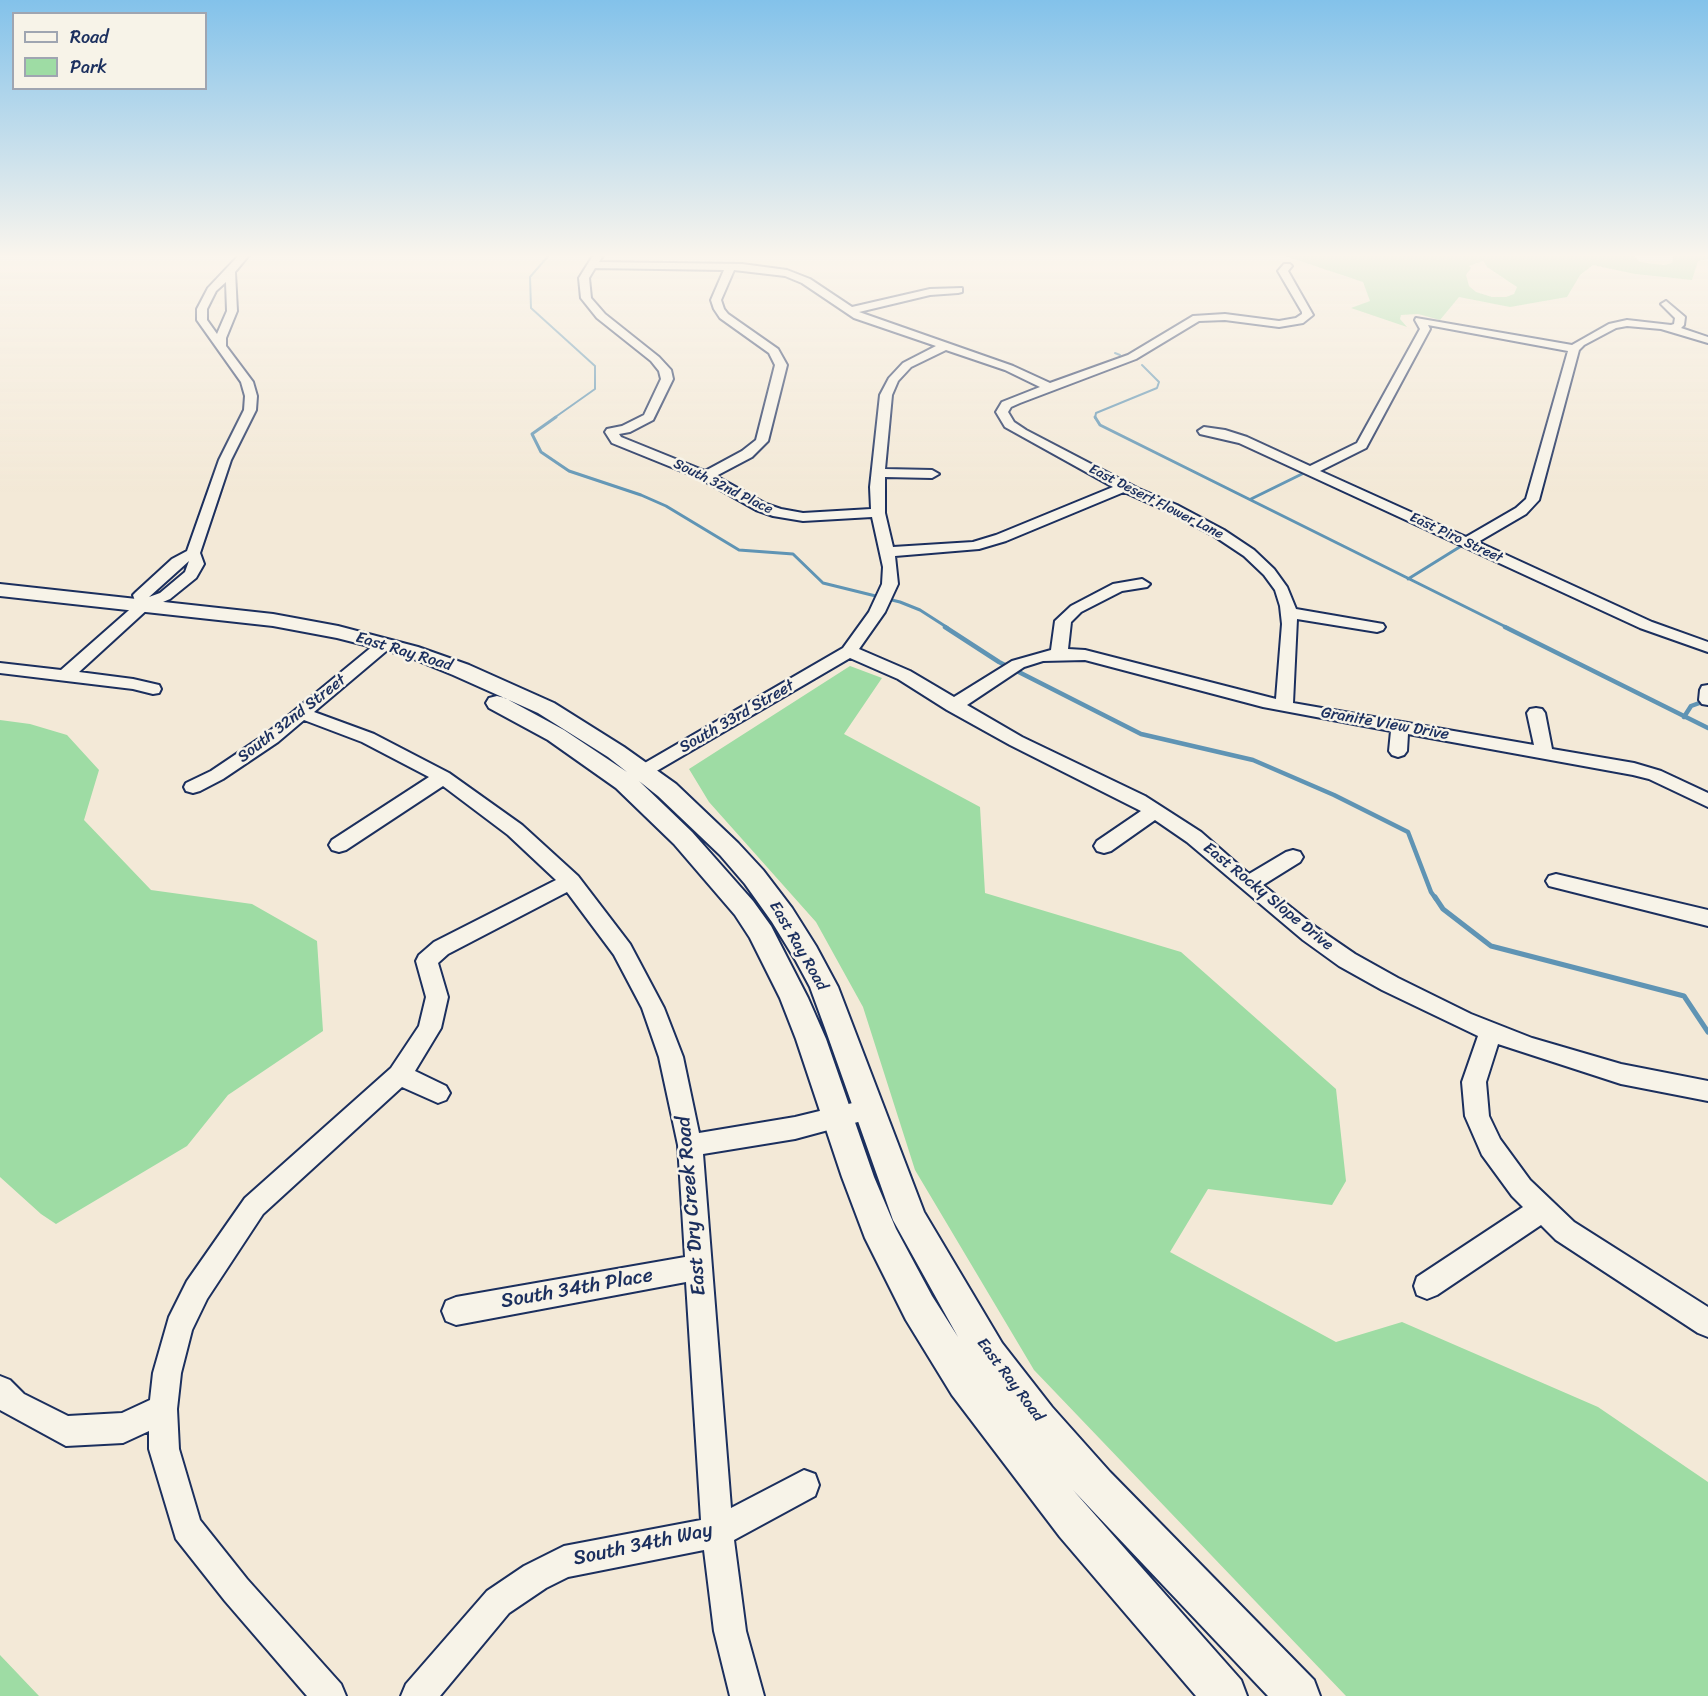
<!DOCTYPE html>
<html>
<head>
<meta charset="utf-8">
<style>
	body { margin:0 }
	#map { position:relative; width:1708px; height:1696px; overflow:hidden; background:#f3e9d7; font-family:Sriracha,sans-serif }
	canvas { display:block }
	.legend { position:absolute; left:12px; top:12px; width:195px; height:78px; box-sizing:border-box; background:#f7f3e8; border:2px solid #9fa5b1; margin:0; padding:8px 10px; list-style:none; font-size:18px; color:#1b2f5e }
	.legend li { display:flex; align-items:center; gap:12px; height:30px }
	.legend b { width:30px; border:2px solid #9fa5b1 }
</style>
</head>
<body>
<div id="map">
<canvas width="1708" height="1696"></canvas>
<ul class="legend">
<li><b style="height:8px;background:#f7f3e8"></b>Road</li>
<li><b style="height:16px;background:#9edca4"></b>Park</li>
</ul>
</div>
<script>
const context = document.querySelector('canvas').getContext('2d');
context.lineJoin = 'round';
function fillPath(path, color) { context.fillStyle = color; context.fill(path, 'evenodd'); }
const shape = rows => new Path2D(rows.map(r => 'M' + r).join(''));
function stroke(path, color, width, dash) { context.strokeStyle = color; context.lineWidth = width; context.lineCap = dash ? 'butt' : 'round'; context.setLineDash(dash || []); context.stroke(path); }
function write(font, color, halo, rows, align = 'center') {
  context.font = font + ' Sriracha,sans-serif'; context.lineWidth = 5; context.setLineDash([]); context.textBaseline = 'middle'; context.strokeStyle = halo; context.fillStyle = color; for (const [text, x, y, turn = 0] of rows) {
    context.save(); context.translate(x, y); context.rotate((+turn || 0) * Math.PI / 180); context.textAlign = isNaN(turn) ? turn : align; if (halo) context.strokeText(text, 0, 0); context.fillText(text, 0, 0); context.restore();
  }
}
fillPath(shape([
	[1279,254,1632,254,1640,262,1664,265,1672,263,1674,254,1708,254,1708,259,1698,261,1692,280,1635,274,1593,265,1580,275,1567,297,1510,307,1459,297,1440,320,1418,314,1401,315,1400,319,1407,327,1351,308,1370,301,1363,282],
	[1483,261,1487,267,1517,287,1514,294,1506,297,1492,297,1476,292,1469,286,1466,275,1471,268,1469,266],
	[850,666,882,678,844,734,980,807,985,893,1181,952,1336,1089,1346,1181,1332,1205,1208,1189,1170,1252,1336,1342,1402,1322,1598,1407,1708,1482,1708,1696,1346,1696,1034,1370,915,1170,863,1007,816,922,709,802,689,769],
	[0,720,30,724,67,735,99,770,84,820,151,890,252,904,317,941,323,1031,228,1095,187,1146,56,1224,41,1214,0,1177],
	[0,1655,39,1696,0,1696]
]), '#9edca4');
stroke(shape([
	[550,254,530,277,531,308,595,366,595,389,554,418],
	[1115,353,1120,355],
	[1095,418,1096,413,1157,388,1159,382,1142,365]
]), '#5f94b4', 2);
stroke(shape([
	[556,417,532,434,541,452,569,471,641,495,666,506,739,550,793,554,823,583,900,602,920,610,948,628],
	[1095,417,1100,425,1508,628],
	[1251,499,1308,471],
	[1408,579,1466,543]
]), '#5f94b4', 3);
stroke(shape([
	[945,627,999,662,1141,734,1253,760,1334,795,1408,832,1431,892,1436,899],
	[1505,627,1708,728],
	[1684,717,1691,706,1705,701]
]), '#5f94b4', 4.5);
stroke(shape([
	[1435,897,1443,909,1491,946,1684,996,1708,1032]
]), '#5f94b4', 5);
const minor = shape([
	[240,254,250,254,235,272,237,311,226,338,226,346,253,382,257,396,256,410,231,460,200,553,204,564,196,578,170,599,149,608,79,672,133,679,159,685,161,689,159,693,153,694,133,689,0,673,0,663,61,670,136,604,133,595,136,592,172,559,187,551,219,460,244,410,245,396,241,382,197,320,197,309,208,288,240,254],
	[226,282,227,311,217,334,207,320,207,309,216,291,226,282],
	[189,561,185,572,160,593,149,597,189,561],
	[594,254,604,254,599,262,742,264,787,270,810,279,852,307,930,289,962,288,962,292,958,293,930,295,859,312,1013,366,1050,383,1128,355,1193,316,1225,314,1279,321,1296,318,1302,314,1302,312,1278,271,1284,264,1290,264,1292,266,1288,271,1313,315,1303,323,1279,327,1225,320,1199,321,1136,359,1020,403,1011,407,1008,412,1014,422,1026,430,1139,489,1177,505,1224,530,1254,550,1274,569,1287,587,1296,609,1383,624,1385,627,1383,630,1377,632,1297,619,1293,703,1534,745,1527,713,1530,709,1536,708,1542,709,1545,713,1552,749,1634,763,1661,771,1708,793,1708,807,1649,779,1633,775,1408,734,1407,751,1404,755,1398,757,1392,755,1389,751,1391,731,1263,707,1085,660,1043,661,1024,667,967,705,1022,737,1145,796,1201,832,1249,874,1286,852,1293,850,1300,852,1303,857,1300,862,1263,885,1317,928,1355,954,1398,978,1471,1014,1532,1038,1621,1064,1708,1081,1708,1101,1621,1084,1498,1044,1486,1082,1489,1116,1500,1139,1530,1180,1574,1222,1708,1307,1708,1337,1698,1333,1556,1240,1541,1225,1437,1295,1427,1299,1417,1295,1414,1286,1417,1277,1523,1207,1512,1196,1482,1155,1465,1116,1462,1082,1478,1036,1382,990,1339,966,1303,940,1187,842,1155,820,1111,851,1104,853,1097,851,1094,846,1097,841,1141,811,1010,745,947,710,898,679,850,658,636,783,624,783,621,779,624,775,843,648,869,612,882,584,883,567,872,517,803,521,773,516,756,510,701,479,612,443,605,432,607,429,622,426,644,415,661,379,659,371,651,361,597,318,581,298,579,278,594,254],
	[595,268,724,270,711,300,714,309,720,318,769,353,775,365,756,440,742,451,705,471,621,437,619,434,630,432,653,420,673,379,671,370,659,357,605,314,591,298,589,278,595,268],
	[734,270,785,276,802,283,854,318,936,346,903,363,889,378,880,395,870,487,871,509,803,513,781,509,766,504,716,476,752,457,768,441,787,365,778,349,728,314,724,309,721,300,734,270],
	[946,350,1005,370,1040,387,1002,402,996,412,1005,427,1113,487,996,535,973,542,893,547,885,513,885,477,932,478,939,474,932,470,885,469,892,395,898,381,911,367,946,350],
	[1124,492,1167,511,1214,536,1244,556,1264,575,1275,590,1280,606,1282,624,1276,699,1085,650,1068,649,1071,622,1081,612,1122,591,1147,587,1150,584,1142,579,1113,584,1071,606,1055,621,1051,650,1012,661,954,697,910,671,859,649,885,612,898,584,895,556,979,549,1006,541,1124,492],
	[1666,301,1685,317,1684,325,1681,328,1708,337,1708,343,1661,329,1627,326,1616,328,1584,345,1579,350,1539,500,1526,514,1478,542,1652,622,1708,642,1708,652,1640,628,1239,443,1200,434,1198,431,1204,427,1225,430,1247,437,1310,466,1357,443,1420,329,1415,320,1416,318,1572,345,1609,324,1627,320,1671,325,1674,324,1675,318,1661,304,1666,301],
	[1428,325,1568,351,1526,499,1516,508,1466,537,1320,471,1366,448,1430,329,1428,325],
	[385,639,391,641,393,644,391,647,314,712,374,734,449,773,522,825,578,876,630,944,664,1008,683,1057,699,1133,795,1117,869,1099,877,1102,881,1109,877,1116,869,1119,795,1139,703,1154,731,1508,804,1470,815,1474,819,1485,815,1496,734,1540,746,1631,764,1696,730,1696,714,1631,704,1550,568,1577,546,1588,509,1613,440,1696,401,1696,406,1684,487,1591,524,1566,564,1546,701,1520,686,1282,456,1325,446,1321,442,1311,446,1301,456,1297,685,1257,678,1145,659,1057,642,1008,614,955,567,892,448,954,438,963,448,997,441,1028,415,1071,446,1086,450,1093,446,1100,438,1103,402,1087,263,1214,207,1299,192,1330,181,1373,177,1409,179,1449,200,1520,247,1579,341,1684,346,1696,307,1696,225,1601,176,1539,149,1449,149,1431,123,1443,66,1446,0,1410,0,1376,10,1380,24,1394,68,1416,122,1413,150,1400,153,1373,169,1317,187,1281,245,1198,391,1068,419,1026,426,997,416,961,419,955,434,942,556,880,508,835,443,786,346,850,339,852,332,850,329,845,332,840,429,777,362,742,304,720,278,742,223,779,200,791,193,793,186,791,184,787,186,783,211,771,266,734,379,641,385,639],
	[1708,685,1708,705,1702,704,1699,700,1700,690,1702,686,1708,685],
	[1556,874,1708,910,1708,926,1549,886,1546,881,1549,876,1556,874]
]);
const major = shape([
	[0,584,273,614,338,626,418,647,469,665,554,703,624,747,676,784,738,843,763,870,792,908,816,946,838,987,924,1212,1002,1343,1052,1407,1110,1472,1314,1680,1320,1696,1268,1696,1073,1490,1241,1680,1247,1696,1196,1696,1060,1537,952,1395,906,1320,865,1238,842,1177,796,1039,780,998,750,938,735,915,674,844,616,788,548,740,489,708,486,703,489,698,497,696,505,698,564,730,627,772,608,757,538,713,453,675,404,655,337,638,273,626,0,596,0,584],
	[639,781,658,796,720,855,745,884,772,922,796,961,810,987,825,1028,893,1220,958,1337,932,1296,896,1229,874,1177,826,1039,808,998,771,926,753,901,692,832,639,781]
]);
stroke(minor, '#1b2f5e', 4);
stroke(major, '#1b2f5e', 4);
fillPath(minor, '#f7f3e8');
fillPath(major, '#f7f3e8');
const sky = context.createLinearGradient(0, 0, 0, 492);
sky.addColorStop(0, '#83c2ea');
sky.addColorStop(0.52, '#faf5ed');
sky.addColorStop(1, '#faf5ed00');
context.fillStyle = sky;
context.fillRect(0, 0, 1708, 492);
write('14px', '#1b2f5e', '#f7f3e8', [
	["South 32nd Place",723,487,26],
	["East Desert Flower Lane",1156,502,27],
	["East Piro Street",1456,538,25]
]);
write('16px', '#1b2f5e', '#f7f3e8', [
	["East Ray Road",404,652,17],
	["South 33rd Street",737,717,-30],
	["South 32nd Street",292,719,-38],
	["Granite View Drive",1385,724,10],
	["East Rocky Slope Drive",1268,897,39],
	["East Ray Road",798,946,60],
	["East Ray Road",1010,1380,53]
]);
write('20px', '#1b2f5e', '#f7f3e8', [
	["East Dry Creek Road",692,1206,-95],
	["South 34th Place",577,1289,-10],
	["South 34th Way",643,1545,-12]
]);
</script>
</body>
</html>
